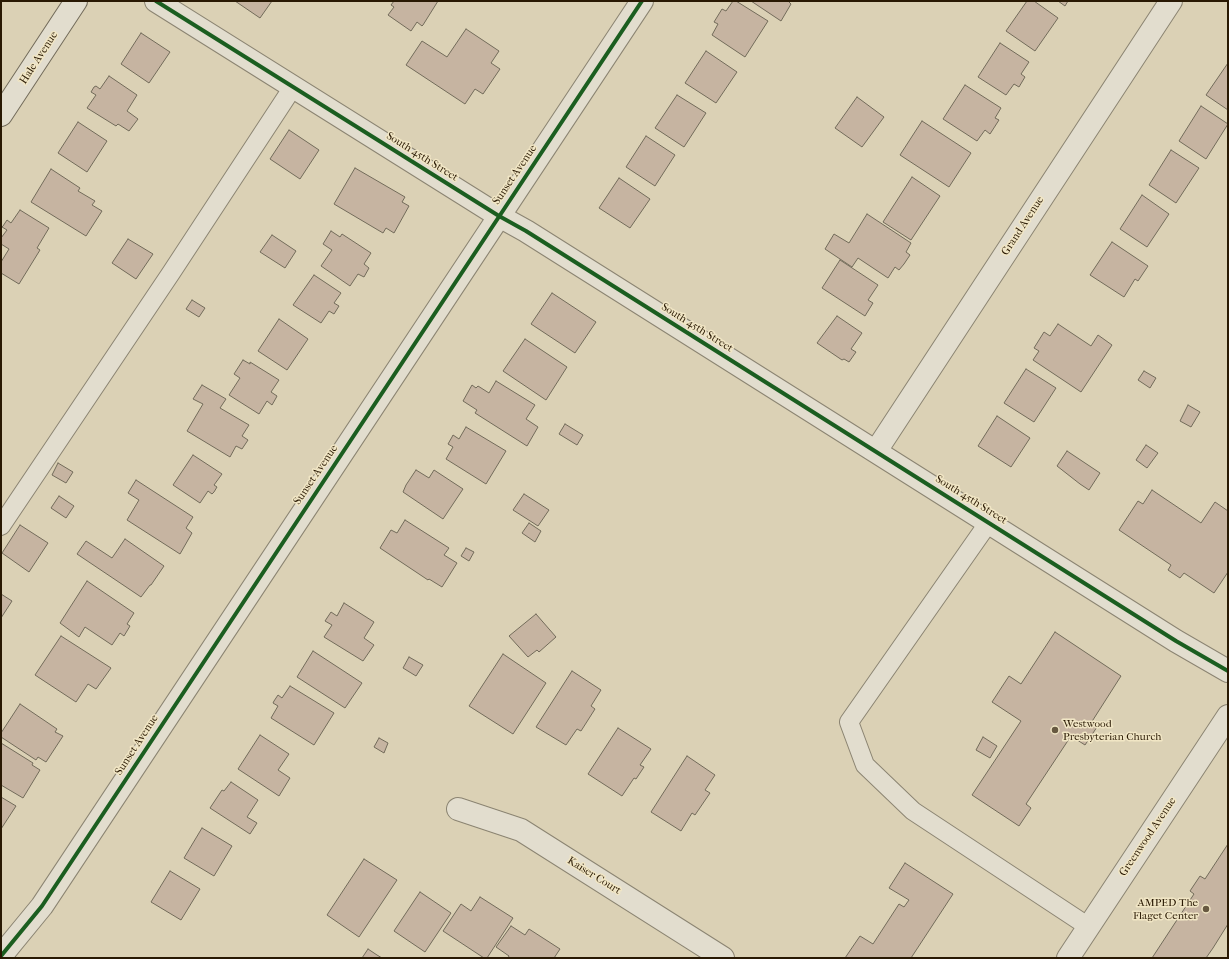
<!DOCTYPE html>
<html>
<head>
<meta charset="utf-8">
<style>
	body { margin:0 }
	#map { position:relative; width:1229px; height:959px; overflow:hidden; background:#dbd1b5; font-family:"IM FELL French Canon",serif }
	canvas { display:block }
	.frame { position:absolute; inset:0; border:2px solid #291903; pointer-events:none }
</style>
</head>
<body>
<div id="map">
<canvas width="1229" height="959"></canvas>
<div class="frame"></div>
</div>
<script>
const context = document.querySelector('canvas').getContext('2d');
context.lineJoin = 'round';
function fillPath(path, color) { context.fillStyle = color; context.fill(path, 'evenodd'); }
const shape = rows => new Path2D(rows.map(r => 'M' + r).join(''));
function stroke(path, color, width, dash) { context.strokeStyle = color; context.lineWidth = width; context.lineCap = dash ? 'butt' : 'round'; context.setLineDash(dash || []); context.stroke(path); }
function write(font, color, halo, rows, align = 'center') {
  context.font = font + ' "IM FELL French Canon",serif'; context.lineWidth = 3; context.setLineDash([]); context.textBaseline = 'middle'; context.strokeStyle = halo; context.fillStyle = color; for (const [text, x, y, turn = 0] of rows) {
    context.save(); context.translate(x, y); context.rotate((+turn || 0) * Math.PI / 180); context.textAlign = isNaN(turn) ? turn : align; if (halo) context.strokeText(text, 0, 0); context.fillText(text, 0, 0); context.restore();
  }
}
const building = shape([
	[235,1,272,1,260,18,235,1],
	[394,1,438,1,423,25,422,26,417,22,411,31,388,15,394,7,391,5,394,1],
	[733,1,736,1,768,21,745,57,712,35,718,24,714,22,722,9,726,11,733,1],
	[751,1,788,1,791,4,781,21,751,1],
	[1027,1,1034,1,1058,18,1035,51,1006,31,1027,1],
	[1058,1,1068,1,1065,6,1058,1],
	[466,29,499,51,491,63,500,69,483,94,475,89,465,104,406,65,422,41,447,57,466,29],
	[141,33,170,52,149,83,121,64,141,33],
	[1000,43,1029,62,1021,74,1025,77,1019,87,1014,84,1006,95,978,77,1000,43],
	[706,51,737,72,716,103,685,83,706,51],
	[1228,63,1228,110,1206,95,1228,63],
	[109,76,137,95,127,111,138,119,129,131,118,124,116,126,87,108,96,95,91,92,94,87,96,86,100,89,109,76],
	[965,85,1001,108,995,118,999,120,990,134,985,130,977,141,943,119,965,85],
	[677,95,706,113,684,147,655,128,677,95],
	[857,97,884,117,862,147,835,128,857,97],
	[1201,106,1228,124,1206,159,1179,141,1201,106],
	[922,121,971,153,949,187,900,155,922,121],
	[78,122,107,141,87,172,58,153,78,122],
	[289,130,319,150,300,179,270,159,289,130],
	[646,136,675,155,655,186,626,167,646,136],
	[1171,150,1199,168,1176,203,1149,185,1171,150],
	[355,168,405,197,402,202,409,206,394,233,386,228,383,233,334,204,355,168],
	[51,169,80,188,78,191,95,201,92,205,102,211,86,236,31,202,51,169],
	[912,177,940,196,911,240,883,222,912,177],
	[619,178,650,199,630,228,599,208,619,178],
	[1142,195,1169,214,1147,247,1120,229,1142,195],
	[20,210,49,228,37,248,40,250,19,284,1,273,1,262,9,249,1,244,1,238,7,230,2,227,3,226,7,220,11,223,20,210],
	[867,214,911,243,906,252,910,255,904,264,899,270,895,267,888,278,858,258,852,267,825,249,834,234,849,243,867,214],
	[331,231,340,237,342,234,371,253,364,264,369,268,364,277,358,274,350,286,321,266,332,250,323,244,331,231],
	[272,235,296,251,285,268,260,252,272,235],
	[128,239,153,254,136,279,112,263,128,239],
	[1112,242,1148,266,1138,281,1135,279,1124,297,1090,275,1112,242],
	[840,260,878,285,868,300,873,303,865,316,822,288,840,260],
	[314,275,341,293,334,303,339,306,334,314,329,311,321,323,293,305,314,275],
	[552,293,596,322,575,353,531,324,552,293],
	[192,300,205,308,199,317,186,309,192,300],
	[837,316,862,333,851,349,856,352,849,362,844,359,842,360,817,343,837,316],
	[279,319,308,339,287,370,258,351,279,319],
	[1058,324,1091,346,1098,335,1112,345,1081,392,1033,360,1039,351,1034,348,1044,332,1050,336,1058,324],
	[525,339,567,367,546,400,503,371,525,339],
	[243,360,250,364,250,362,279,380,271,392,277,396,276,398,272,405,267,401,259,414,229,395,240,378,234,374,243,360],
	[1026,369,1056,388,1034,422,1004,403,1026,369],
	[1144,371,1156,378,1150,388,1138,380,1144,371],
	[496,381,535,405,526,419,538,427,527,446,475,413,477,410,463,401,472,385,476,388,478,386,489,393,496,381],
	[202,385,226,399,220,408,249,425,242,436,248,440,242,449,236,446,230,457,187,431,203,404,193,399,202,385],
	[1188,405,1200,412,1191,427,1180,421,1188,405],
	[997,416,1030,438,1011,467,978,446,997,416],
	[565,424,583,435,577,445,559,434,565,424],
	[466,427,506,451,486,484,446,459,453,447,448,444,452,437,453,435,459,439,466,427],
	[1146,445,1158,453,1147,468,1136,460,1146,445],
	[1067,451,1100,473,1089,490,1080,484,1057,466,1067,451],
	[193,455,222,474,214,485,217,487,214,492,212,494,208,491,200,503,173,485,193,455],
	[58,463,73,472,66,483,52,475,58,463],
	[416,470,429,478,434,470,463,489,443,519,403,492,406,485,416,470],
	[136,480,193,517,186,528,192,533,180,554,127,520,139,500,128,493,136,480],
	[1152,490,1201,523,1215,502,1228,511,1228,572,1214,593,1184,573,1180,578,1168,570,1171,565,1119,530,1138,501,1143,504,1152,490],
	[524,494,549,510,538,526,513,510,524,494],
	[59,496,74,506,66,518,51,508,59,496],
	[405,520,449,548,444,555,457,563,442,587,429,579,428,580,380,548,391,530,397,533,405,520],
	[529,523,541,531,535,542,522,533,529,523],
	[20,525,48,543,29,572,2,553,20,525],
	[125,539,164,566,151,585,150,585,141,597,77,554,86,541,112,558,125,539],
	[466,548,474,552,469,561,461,556,466,548],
	[87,581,134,613,127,624,130,626,124,636,120,633,112,645,85,627,79,637,60,623,87,581],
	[1,594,12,601,1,618,1,594],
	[344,603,374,622,364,638,374,645,363,661,324,637,332,625,325,621,331,612,337,616,344,603],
	[536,614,556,637,539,652,537,650,528,657,509,636,536,614],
	[1055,632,1121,676,1091,723,1097,727,1085,745,1071,736,1026,804,1031,808,1019,826,972,795,1021,721,992,702,1009,676,1021,684,1055,632],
	[61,636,111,668,96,689,88,684,76,702,35,675,61,636],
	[313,651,362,683,345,708,297,677,313,651],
	[503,654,546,683,513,734,469,706,503,654],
	[409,657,423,665,416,676,403,668,409,657],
	[572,671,601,690,591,706,595,709,581,731,577,729,566,745,536,727,572,671],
	[290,686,334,713,314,745,271,718,278,706,273,703,274,701,278,695,282,698,290,686],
	[20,704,57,729,55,732,63,736,46,762,38,757,36,760,1,737,1,733,20,704],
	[618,728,651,749,640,765,644,767,636,779,634,778,622,796,588,774,618,728],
	[260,735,289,754,278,770,290,778,279,796,238,769,260,735],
	[983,737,997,746,990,758,976,750,983,737],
	[379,738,388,743,384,753,374,747,379,738],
	[1,743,33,763,32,765,40,770,23,798,1,785,1,743],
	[687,756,715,775,705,790,710,793,695,815,692,813,681,831,651,812,687,756],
	[231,782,258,800,247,817,257,823,250,834,210,808,222,790,224,791,231,782],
	[1,797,16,806,1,829,1,797],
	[202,828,232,846,214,876,184,858,202,828],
	[1228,844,1228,924,1213,948,1206,958,1152,958,1194,894,1190,891,1200,876,1205,879,1228,844],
	[364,859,397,880,359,937,327,915,364,859],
	[905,863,953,894,911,958,845,958,860,936,873,944,899,904,904,907,909,900,889,888,905,863],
	[170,871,200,889,181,920,151,902,170,871],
	[420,892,451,913,425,952,394,931,420,892],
	[480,897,513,918,487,958,484,958,443,931,461,904,471,911,480,897],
	[511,926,525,935,529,929,560,949,554,958,508,958,509,956,496,947,511,926],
	[368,949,377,955,382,958,362,958,368,949]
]);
fillPath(building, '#c6b4a1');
stroke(building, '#726b5a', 1);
const lane = shape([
	[989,522,849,722,865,765,913,811,1089,927],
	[1,526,171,273,293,87]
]);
const street = shape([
	[156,1,499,216,526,231,1176,641,1228,671],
	[876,451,1171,1],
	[458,809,521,830,723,958],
	[1,956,42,906,642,1],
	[1068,958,1228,716]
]);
const secondary = shape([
	[1,115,76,1]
]);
stroke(lane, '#8b8472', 20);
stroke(street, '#8b8472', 24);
stroke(secondary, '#726b5a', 24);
stroke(lane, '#e2ddce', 18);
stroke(street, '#e2ddce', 22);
stroke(secondary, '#e2ddce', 22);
stroke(shape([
	[156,1,499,216,526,231,1176,641,1228,671],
	[1,956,42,906,642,1]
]), '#1b5e20', 4);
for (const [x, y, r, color] of [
	[1055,730,4,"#675941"],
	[1206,909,4,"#675941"]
]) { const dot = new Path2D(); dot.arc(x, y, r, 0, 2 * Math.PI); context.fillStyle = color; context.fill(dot); stroke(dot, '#f1e6c5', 1.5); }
write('11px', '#291903', '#f1e6c5', [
	["Hale Avenue",39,58,-57],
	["South 45th Street",422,157,32],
	["Sunset Avenue",515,175,-56],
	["Grand Avenue",1023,226,-57],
	["South 45th Street",697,328,32],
	["Sunset Avenue",316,475,-56],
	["South 45th Street",971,500,32],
	["Sunset Avenue",137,745,-57],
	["Greenwood Avenue",1148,837,-56],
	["Kaiser Court",594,876,32]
]);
write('11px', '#291903', '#f1e6c5', [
	["Westwood",1063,724],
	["Presbyterian Church",1063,737],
	["AMPED The",1198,903,"right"],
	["Flaget Center",1198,916,"right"]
], 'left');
</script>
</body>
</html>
